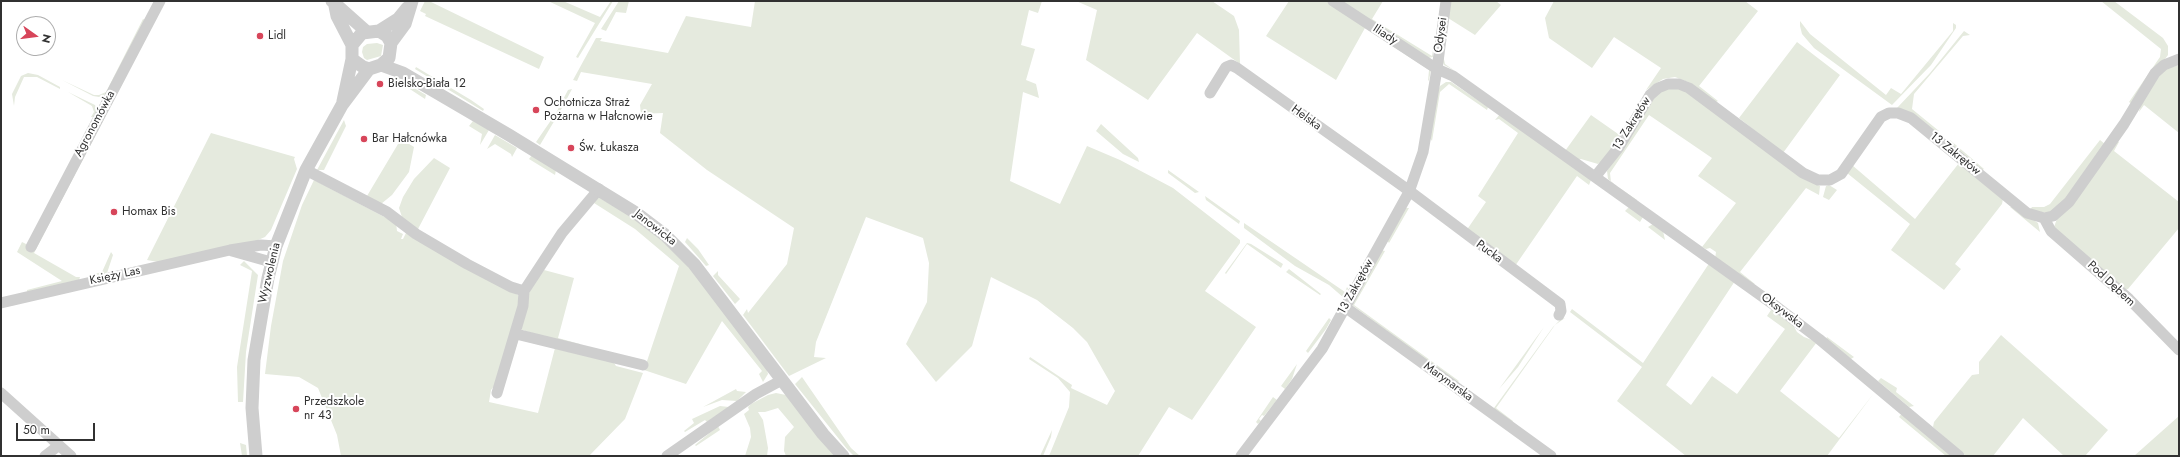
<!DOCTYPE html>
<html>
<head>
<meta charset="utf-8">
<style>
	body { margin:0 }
	#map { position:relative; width:2180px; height:457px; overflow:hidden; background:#fff; font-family:Jost,sans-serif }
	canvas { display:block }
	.frame { position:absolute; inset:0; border:2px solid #313131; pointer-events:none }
	.north { position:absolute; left:16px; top:16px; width:40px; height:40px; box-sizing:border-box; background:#fff; border:1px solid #adadad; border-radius:50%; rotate:104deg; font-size:11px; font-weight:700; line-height:16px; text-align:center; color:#313131 }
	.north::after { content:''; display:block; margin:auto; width:14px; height:18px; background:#d7455a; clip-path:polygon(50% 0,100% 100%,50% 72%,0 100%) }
	.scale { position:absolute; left:16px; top:423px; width:79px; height:18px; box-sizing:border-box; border:2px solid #313131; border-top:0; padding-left:5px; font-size:12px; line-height:14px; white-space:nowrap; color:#313131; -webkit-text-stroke:3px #fff; paint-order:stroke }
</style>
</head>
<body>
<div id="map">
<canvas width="2180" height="457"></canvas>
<div class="frame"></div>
<div class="north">N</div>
<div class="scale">50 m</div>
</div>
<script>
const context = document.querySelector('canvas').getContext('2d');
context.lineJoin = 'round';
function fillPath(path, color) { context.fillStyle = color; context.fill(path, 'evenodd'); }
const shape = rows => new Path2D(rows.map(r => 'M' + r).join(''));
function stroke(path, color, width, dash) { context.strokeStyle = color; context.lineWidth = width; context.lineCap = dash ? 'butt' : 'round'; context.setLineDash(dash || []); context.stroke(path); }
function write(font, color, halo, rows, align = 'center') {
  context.font = font + ' Jost,sans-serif'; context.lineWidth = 4; context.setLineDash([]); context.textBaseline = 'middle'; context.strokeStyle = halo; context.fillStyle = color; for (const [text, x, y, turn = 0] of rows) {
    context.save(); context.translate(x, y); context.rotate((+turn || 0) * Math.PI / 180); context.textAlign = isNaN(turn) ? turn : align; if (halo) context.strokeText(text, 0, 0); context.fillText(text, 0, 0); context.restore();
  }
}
fillPath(shape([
	[425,1,429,1,544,57,539,69,425,16,426,14,420,11],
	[548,1,563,1,600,17,611,1,613,1,578,58,576,57,595,23],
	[619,1,629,1,626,13,616,12,606,31,601,29],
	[755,1,1042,1,1038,13,1029,10,1021,45,1035,49,1026,80,1036,84,1039,98,1023,92,1010,181,1060,204,1087,146,1120,160,1173,188,1240,240,1240,243,1205,291,1256,327,1192,420,1169,407,1138,456,1049,456,1069,407,1070,392,1058,378,1029,359,1030,357,1072,385,1071,388,1107,405,1115,391,1087,342,1073,328,1037,300,991,277,972,346,936,382,906,344,927,302,929,263,923,238,866,217,816,342,814,357,826,358,789,376,743,315,747,309,748,313,787,264,794,228,707,170,660,133,663,113,641,114,640,105,652,84,581,72,577,81,573,80,596,38,602,38,600,41,668,53,686,16,751,27],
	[1076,1,1212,1,1234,16,1239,30,1240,64,1197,33,1148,100,1086,60,1097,10],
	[1289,1,1328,1,1431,70,1429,80,1428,81,1429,70,1365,28,1336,80,1266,36],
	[1336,1,1383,1,1372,19,1432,56,1433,50,1433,57,1428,58],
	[1449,1,1496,1,1501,5,1475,35,1448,18,1443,55,1445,64,1455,71,1444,65,1441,59],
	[1554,1,1745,1,1758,11,1699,86,1718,101,1716,102,1688,82,1675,77,1663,79,1646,90,1661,68,1614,37,1592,68,1549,38,1545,18],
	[2101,1,2114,1,2163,38,2168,46,2168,55,2132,104,2129,102,2160,57,2161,49],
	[143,19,145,20,106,94,99,97,93,96,62,80,94,95,99,95,106,92],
	[1800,21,1810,34,1886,95,1891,88,1901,94,1953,31,1953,23,1956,25,1956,28,1931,65,1892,105,1814,48,1802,34,1800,26],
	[1964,31,1970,35,1963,36,1914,94,1912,109,1939,131,1932,130,1897,108,1930,73],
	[1797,42,1840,75,1783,153,1739,118],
	[377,43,383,45,381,56,367,60,364,58,362,52,363,47,367,44],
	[2179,65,2179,133,2144,105,2139,112,2141,103,2163,70],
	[416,67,471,100,484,109,483,111,415,69],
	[28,73,38,75,60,87,60,89,37,77,24,77,15,97,14,106,12,94,21,76],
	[127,75,34,253,76,277,80,277,79,280,27,292,27,290,62,281,17,252,22,242,26,244,29,252],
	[394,76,426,95,425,99,393,78],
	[1446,82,1451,82,1488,107,1487,110,1449,84,1440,92,1432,141,1430,138,1437,92,1440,86],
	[1679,87,1810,181,1820,186,1819,195,1806,188,1740,272,1755,284,1752,284,1715,259,1716,252,1710,248,1706,249,1702,247,1736,203,1698,176,1712,158,1649,115,1610,173,1611,182,1637,200,1636,201,1608,179,1607,171,1653,97,1664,88],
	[572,89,562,108,540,145,536,142,556,113,568,90],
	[68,92,95,105,97,111,94,117,91,117,94,112,92,106],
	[1500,114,1591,180,1589,185,1577,176,1515,266,1466,231,1486,202,1478,196,1518,133,1499,119,1495,120],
	[1591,115,1621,136,1604,160,1598,164,1581,159,1577,160,1565,151],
	[344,120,346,126,324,170,317,170],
	[473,121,489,130,480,145,482,134,469,126],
	[1101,124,1138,158,1139,162,1123,154,1096,131],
	[211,133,295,157,294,159,297,169,271,230,265,237,258,240,258,243,158,262,147,260],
	[495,135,517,148,512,157,511,154,495,144,487,149],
	[401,139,414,147,409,172,392,195,381,204,367,196],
	[1950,140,1984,169,1981,171,1950,145],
	[2100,140,2105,144,2059,208,2047,213,2030,210,2032,207,2044,207,2050,204],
	[2117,141,2119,142,2114,151,2179,202,2179,228,2128,289,2124,290,2054,227,2058,216],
	[532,155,556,170,555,175,529,159],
	[434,158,450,168,418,229,408,223,402,217,399,208,403,197,414,179],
	[1959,163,2003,199,2002,204,1955,264,1961,269,1944,290,1891,250,1910,224,1847,173,1852,165,1915,219],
	[1168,170,1199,192,1195,193,1168,173],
	[314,180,396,223,397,231,403,234,401,239,403,239,407,231,464,266,518,295,521,304,514,331,498,381,491,390,489,402,538,413,555,348,519,338,503,387,502,385,519,336,613,361,616,366,643,373,625,419,589,456,341,456,337,435,318,388,299,377,265,374,271,326,283,261,302,205],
	[1829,185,1837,190,1829,200,1823,197,1826,186],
	[1205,196,1240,221,1239,224,1206,200],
	[598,197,639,221,687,262,767,369,768,374,763,382,759,374,762,371,722,321,686,384,644,370,679,266,635,229,594,203],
	[1629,207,1643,217,1640,222,1625,211],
	[2010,207,2014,207,2038,223,2040,232],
	[1404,208,1409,208,1389,243,1387,240],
	[1244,223,1345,292,1347,287,1349,290,1344,298,1329,285,1295,266,1244,228],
	[1653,224,1663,231,1665,240,1648,227],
	[687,238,698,249,709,265,706,266,685,242],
	[1247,243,1251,244,1283,264,1281,268,1247,244,1226,274,1225,273],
	[1381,250,1385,251,1354,305,1459,381,1457,383,1352,305],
	[111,252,113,255,107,273,93,276,90,275,102,272],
	[244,261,258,275,246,352,243,402,238,402,237,367,252,271,240,265],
	[1710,262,1735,281,1666,385,1691,405,1712,376,1737,394,1785,329,1767,316,1771,310,1775,310,1791,321,1797,332,1804,337,1817,342,1780,391,1839,438,1874,393,1827,456,1686,456,1617,401,1642,367,1570,312,1572,309,1643,363],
	[1289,269,1321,294,1320,295,1286,272],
	[544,270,574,278,558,338,580,344,578,346,522,330,521,328,530,289],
	[718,271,718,275,740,299,735,304,713,276],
	[1329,318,1331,320,1326,329,1308,353,1306,351],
	[1565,318,1555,325,1496,408,1513,421,1512,423,1494,411,1494,408,1553,327,1561,319],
	[1544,327,1518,367,1499,389,1533,342],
	[2001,335,2108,430,2085,456,2064,456,2023,418,1993,456,1966,456,1933,427,1934,422,1972,375,1979,374,1979,362],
	[1827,337,1854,357,1851,359,1826,339],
	[1297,364,1292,379,1285,389,1281,386],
	[802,377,851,448,860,456,854,456,847,449,795,384],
	[1881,378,1897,388,1896,392,1914,406,1909,407,1878,381],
	[736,389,737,391,746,392,737,401,722,400,703,407],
	[776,393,786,395,836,456,786,456,784,451,785,437,794,427,778,408,765,412,758,412,763,420,768,448,767,456,745,456,751,437,750,428,744,414,749,410,748,407,751,404,768,395],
	[1273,397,1277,400,1264,416,1262,415,1259,419,1261,421,1258,424,1256,422],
	[720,406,729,407,707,422,705,420,685,432,684,431,694,423,692,419],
	[1903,412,1955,456,1946,456,1899,417],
	[2179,416,2179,456,2134,456],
	[718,426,720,430,696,446,695,445],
	[1052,430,1051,437,1043,456,1040,456],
	[240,443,246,445,247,456,242,456]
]), '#e5eade');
stroke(shape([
	[1333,1,1437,69,1446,1],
	[1210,93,1226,67,1231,65,1237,68,1404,187,1560,304,1561,311,1559,315],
	[306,170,387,212,416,234,467,264,511,287,524,291,562,233,599,189],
	[1595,177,1777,307,1819,339,1959,456],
	[2044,218,2051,231,2129,299,2179,350],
	[31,247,160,1],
	[232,251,271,262],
	[1,303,230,250,261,245,276,246],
	[1345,307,1551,456],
	[516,334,643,365],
	[1,393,71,456],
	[497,393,523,306,524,291],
	[45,456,58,446],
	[667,456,756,394,782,380],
	[1241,456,1322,349,1409,192,1423,152,1437,69,1453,76,1595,177,1619,147,1650,95,1658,88,1668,84,1679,84,1689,88,1803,173,1818,180,1830,180,1841,174,1881,117,1889,113,1898,113,1911,118,2027,213,2044,218,2053,216,2069,202,2124,124,2155,73,2164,65,2179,59]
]), '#cecece', 11);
stroke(shape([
	[332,1,367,32],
	[335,6,337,16,352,45],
	[379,31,387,36,391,43,389,58,381,65,369,69,363,67,352,59,352,45,362,33,379,31],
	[379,31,398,19,407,8],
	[391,43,405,24,412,1],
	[381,65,403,73,509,135,636,213,665,235,694,264,823,434,843,456],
	[343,101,352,59],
	[256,456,252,408,254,360,268,278,276,246,306,170,342,105,369,69]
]), '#cecece', 13);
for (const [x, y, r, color] of [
	[260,36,4,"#d7455a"],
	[380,84,4,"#d7455a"],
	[536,110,4,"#d7455a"],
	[364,139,4,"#d7455a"],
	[571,148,4,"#d7455a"],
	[114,212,4,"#d7455a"],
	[296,409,4,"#d7455a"]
]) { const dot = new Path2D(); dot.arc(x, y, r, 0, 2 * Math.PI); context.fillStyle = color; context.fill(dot); stroke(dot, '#fff', 1.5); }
write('12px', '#313131', '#fff', [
	["Iliady",1385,35,33],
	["Odysei",1441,35,-82],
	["Helska",1306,118,36],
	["Agronomówka",95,124,-62],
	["13 Zakrętów",1632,124,-58],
	["13 Zakrętów",1955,154,39],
	["Janowicka",655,228,38],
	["Pucka",1489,252,36],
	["Wyzwolenia",270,273,-77],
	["Księży Las",115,276,-12],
	["Pod Dębem",2111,284,43],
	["13 Zakrętów",1356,287,-61],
	["Oksywska",1782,311,37],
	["Marynarska",1448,382,36]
]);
write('12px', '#313131', '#fff', [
	["Lidl",268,36],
	["Bielsko-Biała 12",388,84],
	["Ochotnicza Straż",544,103],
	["Pożarna w Hałcnowie",544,117],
	["Bar Hałcnówka",372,139],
	["Św. Łukasza",579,148],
	["Homax Bis",122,212],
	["Przedszkole",304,402],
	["nr 43",304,416]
], 'left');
</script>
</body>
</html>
